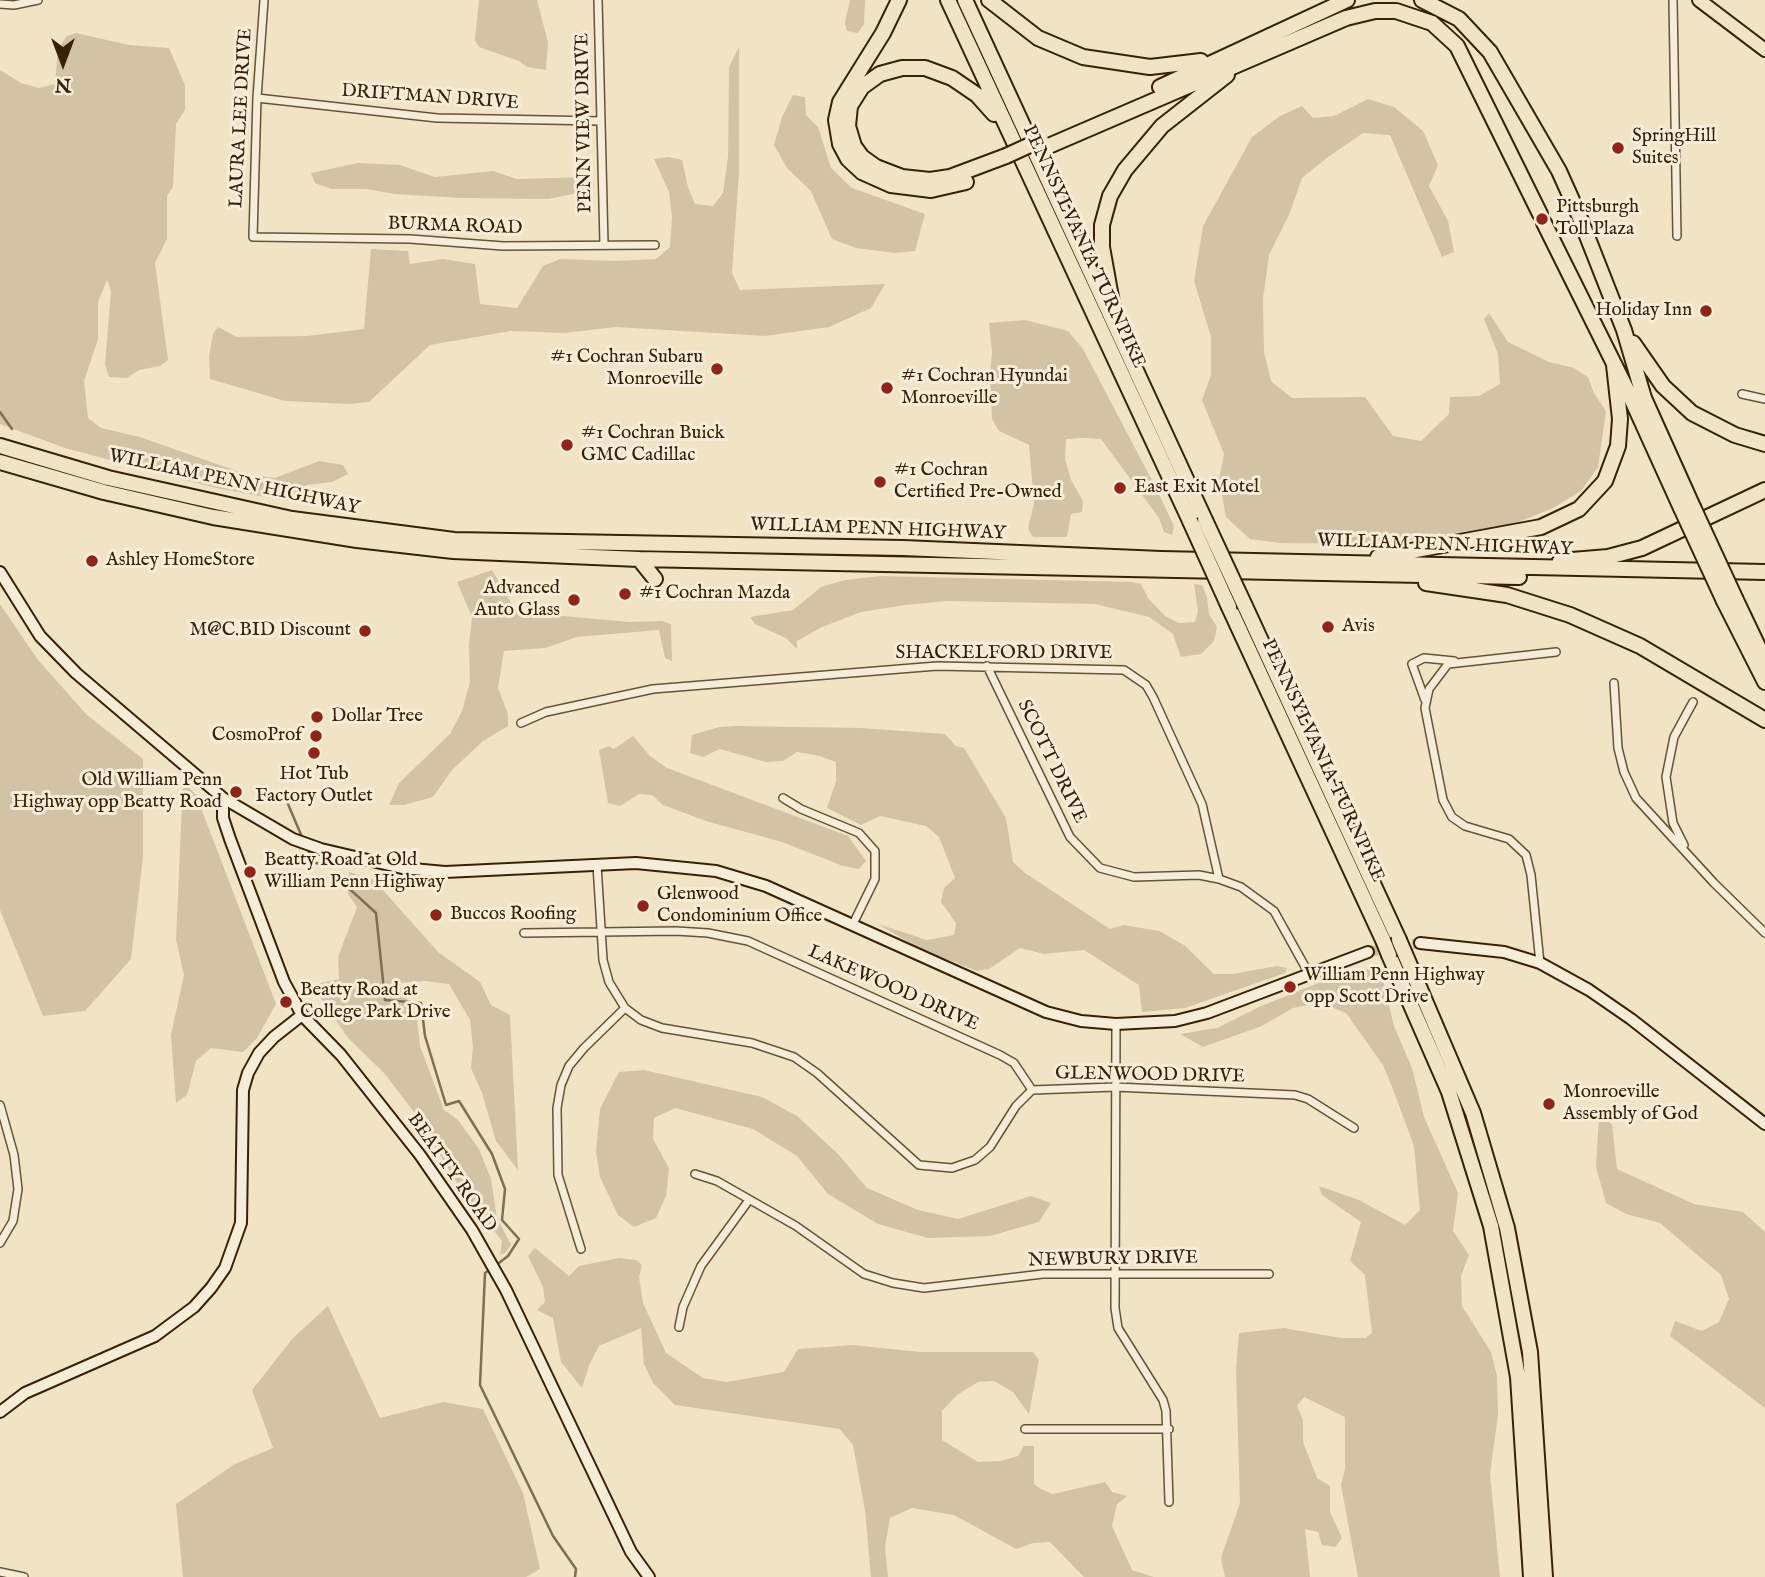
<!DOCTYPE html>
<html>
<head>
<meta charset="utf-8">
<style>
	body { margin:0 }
	#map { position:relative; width:1765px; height:1577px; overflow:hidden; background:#f1e4c5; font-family:"IM FELL English",serif }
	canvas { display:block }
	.north { position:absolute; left:28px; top:28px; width:70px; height:70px; -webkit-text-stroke:5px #f6edd9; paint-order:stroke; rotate:180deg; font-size:19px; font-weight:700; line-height:28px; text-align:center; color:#382106 }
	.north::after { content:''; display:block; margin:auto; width:24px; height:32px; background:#382106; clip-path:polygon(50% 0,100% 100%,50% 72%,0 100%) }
</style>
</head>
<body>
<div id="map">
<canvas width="1765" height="1577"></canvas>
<div class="north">N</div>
</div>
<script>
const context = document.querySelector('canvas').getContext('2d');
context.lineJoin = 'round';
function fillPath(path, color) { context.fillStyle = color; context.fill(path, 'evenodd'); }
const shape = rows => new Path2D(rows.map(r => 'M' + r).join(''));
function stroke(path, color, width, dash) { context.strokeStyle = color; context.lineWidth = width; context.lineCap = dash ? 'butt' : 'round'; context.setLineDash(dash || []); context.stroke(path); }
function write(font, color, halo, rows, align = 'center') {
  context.font = font + ' "IM FELL English",serif'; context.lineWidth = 6; context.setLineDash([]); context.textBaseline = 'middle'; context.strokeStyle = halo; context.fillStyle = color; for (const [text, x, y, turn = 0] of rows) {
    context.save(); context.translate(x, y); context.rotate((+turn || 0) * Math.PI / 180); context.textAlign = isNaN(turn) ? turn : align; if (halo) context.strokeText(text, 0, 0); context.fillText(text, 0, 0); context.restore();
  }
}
fillPath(shape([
	[479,0,537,0,548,42,546,70,527,67,519,61,479,47,475,40],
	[850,0,865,0,864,24,858,33,847,31,845,22],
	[76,33,129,45,169,48,185,85,185,110,176,124,173,187,167,196,167,239,155,263,168,360,160,366,139,370,127,378,109,377,105,364,111,291,107,280,98,302,98,339,84,381,88,418,101,428,140,437,248,475,275,478,319,461,343,465,348,474,332,482,306,485,303,497,288,501,216,488,65,448,0,424,0,70,21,83,39,88,55,84,58,49,67,36],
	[739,47,739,172,732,273,740,290,885,284,871,308,829,327,765,336,616,327,564,333,511,331,430,345,369,402,350,404,285,401,210,379,209,356,213,334,218,327,237,337,307,336,364,329,371,249,408,251,410,264,443,259,475,264,480,304,517,308,543,266,560,259,615,261,656,259,670,247,672,217,669,192,654,159,669,157,682,160,688,187,695,204,713,206,723,193,728,157,729,67],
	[793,95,805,97,806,115,818,127,831,168,852,188,925,214,915,251,895,253,856,248,832,239,811,191,787,168,774,145,782,117],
	[1368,99,1394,107,1423,131,1438,165,1429,186,1448,221,1454,252,1442,257,1390,135,1363,133,1328,157,1302,178,1289,215,1269,255,1263,299,1264,352,1271,381,1292,398,1365,397,1393,436,1421,441,1449,414,1450,397,1479,396,1500,384,1498,354,1484,319,1489,313,1508,342,1549,362,1574,368,1588,377,1594,393,1606,411,1598,467,1581,491,1553,508,1513,524,1384,544,1280,543,1250,539,1226,517,1219,479,1224,454,1202,400,1211,375,1211,337,1194,281,1203,226,1252,137,1280,116,1302,106,1313,118,1334,116],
	[358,163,400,165,435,177,493,171,517,179,587,177,594,183,593,190,548,199,461,198,395,194,366,189,331,189,315,183,311,173],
	[1025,320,1068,331,1083,349,1155,486,1174,526,1172,535,1164,532,1159,518,1101,439,1082,438,1066,439,1065,459,1071,480,1083,501,1082,512,1071,514,1067,537,1033,537,1028,529,1034,503,1029,445,999,431,992,419,990,375,992,352,989,323],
	[492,570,514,608,530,613,629,622,662,621,671,624,672,661,665,658,659,630,577,637,545,648,504,651,498,688,508,714,508,726,483,741,452,770,433,797,404,805,389,805,399,783,450,734,462,711,470,682,469,645,472,617,457,582],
	[880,576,1132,582,1141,584,1148,598,1165,616,1179,623,1195,622,1198,611,1194,584,1202,585,1207,597,1209,614,1217,627,1214,641,1201,654,1181,657,1173,634,1149,617,1095,604,947,601,905,605,861,612,822,627,797,641,797,649,786,638,755,624,750,617,793,610,821,587,845,580],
	[0,604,38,660,87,715,143,759,143,857,131,959,85,1011,43,1016,0,910],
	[736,726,861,728,945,734,956,746,964,748,1006,818,1013,862,1025,873,1110,929,1124,925,1159,931,1184,945,1214,974,1232,974,1277,966,1287,968,1285,973,1185,1008,1142,1012,1139,985,1084,950,1044,954,1020,948,989,969,977,971,920,949,878,924,927,940,954,935,956,923,941,902,944,888,955,878,939,837,926,826,880,816,861,825,827,808,836,781,836,762,820,756,797,752,783,761,766,762,720,749,703,757,690,753,692,735,719,727],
	[633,736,650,756,667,768,848,836,866,861,859,869,843,866,782,842,706,821,663,805,652,795,639,794,620,806,608,803,599,750,609,746,614,749],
	[183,781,196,795,276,1004,257,1038,243,1052,211,1048,196,1061,187,1095,176,1103,171,1035,184,975,176,940],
	[349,872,374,880,438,952,480,982,491,1005,510,1015,518,1170,496,1141,482,1093,471,1068,473,1047,470,1020,449,984,425,981,399,983,417,1019,420,1046,444,1110,458,1120,479,1149,491,1179,497,1218,511,1245,505,1253,500,1255,502,1241,460,1188,414,1112,384,1073,348,1038,312,985,339,979,338,957,357,907,348,894],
	[1375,968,1383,980,1394,1026,1412,1068,1424,1117,1458,1193,1453,1231,1469,1255,1461,1276,1462,1306,1491,1352,1497,1376,1498,1415,1490,1474,1500,1577,1358,1577,1341,1485,1345,1469,1345,1417,1304,1397,1297,1406,1303,1420,1303,1442,1317,1478,1330,1486,1330,1512,1342,1538,1335,1547,1322,1545,1318,1532,1305,1529,1310,1577,1225,1577,1221,1558,1240,1503,1236,1369,1239,1333,1284,1328,1341,1338,1365,1338,1372,1333,1365,1275,1350,1261,1361,1222,1322,1195,1319,1186,1359,1200,1405,1225,1420,1210,1414,1146,1392,1087,1383,1065,1346,1013,1320,1003,1293,1008,1262,1026,1203,1047,1180,1034,1217,1028,1259,1007,1316,984,1352,971],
	[644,1070,762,1097,797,1116,838,1154,867,1188,918,1210,958,1219,1031,1196,1051,1203,1039,1222,990,1236,928,1238,878,1224,828,1194,797,1156,753,1129,675,1108,654,1118,653,1139,669,1168,666,1196,656,1218,634,1227,618,1215,600,1177,596,1152,600,1109,619,1072],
	[1599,1116,1612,1124,1617,1169,1694,1204,1743,1212,1765,1232,1765,1408,1670,1336,1675,1321,1702,1331,1719,1322,1729,1299,1721,1275,1660,1223,1626,1214,1606,1203,1596,1167],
	[535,1248,569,1276,579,1266,619,1258,636,1260,642,1265,639,1277,643,1303,666,1353,703,1378,727,1382,784,1372,798,1349,853,1345,920,1352,1033,1352,1039,1360,1029,1414,1013,1392,994,1381,978,1382,957,1395,942,1411,942,1440,978,1462,1001,1461,1018,1456,1024,1446,1034,1446,1034,1484,1041,1489,1053,1494,1105,1482,1112,1492,1127,1496,1117,1504,1112,1526,1132,1570,1154,1577,1084,1577,1050,1542,1033,1543,1016,1549,954,1515,912,1508,890,1518,885,1547,888,1577,871,1577,865,1510,853,1445,840,1429,675,1405,653,1383,644,1364,641,1328,599,1346,589,1365,582,1388,561,1362,553,1318,537,1310,545,1302,543,1287,528,1256],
	[328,1306,380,1418,443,1402,483,1409,523,1493,540,1569,526,1577,183,1577,176,1504,235,1464,273,1448,252,1390,293,1338]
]), '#d2c3a5');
stroke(shape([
	[0,412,12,429],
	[285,797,302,837],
	[308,850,314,862,321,865],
	[341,881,376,913,385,1000,421,1003,425,1036,446,1105,459,1101,492,1154,505,1189,502,1220,519,1239,508,1256,495,1266],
	[489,1270,485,1273,480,1385,553,1536,576,1569,575,1577]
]), '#816e52', 2.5);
stroke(shape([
	[1368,952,1420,943]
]), '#ccbd9f', 10, [10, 5]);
const street = shape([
	[264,0,257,98,253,237,410,239,503,246,655,245],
	[598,0,604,244],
	[1673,0,1677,236],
	[0,4,14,5,38,0],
	[257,98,437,118,601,121],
	[1742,394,1765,399],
	[987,666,1070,837,1100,868,1134,877,1199,875,1219,879],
	[1614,683,1618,748,1624,772,1636,798,1714,883,1765,933],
	[1425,700,1412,664,1424,658,1454,661],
	[521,723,546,712,653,689,937,666,1124,670,1146,685,1153,697,1202,804,1219,879,1241,887,1274,911,1308,972],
	[783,798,801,809,859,833,875,851,875,879,853,924],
	[1684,845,1673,823,1666,777,1674,737,1693,702],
	[597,865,603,960,609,982,625,1008,641,1020,662,1028,752,1043,794,1057,817,1073,919,1165,952,1168,975,1160,990,1147,1016,1106,1032,1090,1115,1087,1295,1095,1308,1099,1354,1128],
	[524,933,676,931,708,933,748,941,1000,1055,1014,1063,1032,1090],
	[1540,963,1531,875,1526,855,1509,839,1465,826,1452,817,1443,800,1425,708,1429,689,1448,664,1556,652],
	[1116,1024,1115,1308,1118,1328,1163,1400,1166,1411,1169,1502],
	[0,1105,14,1155,18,1189,13,1221,0,1243],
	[695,1174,717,1181,796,1226,864,1274,893,1283,924,1288,1043,1274,1269,1274],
	[581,1249,558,1175,557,1108,561,1085,569,1066,584,1048,625,1008],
	[679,1327,683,1307,701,1266,749,1200],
	[1025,1429,1169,1429],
	[0,1572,24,1577]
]);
const secondary = shape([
	[0,572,40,636,76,673,223,798,293,839,321,849,402,868,445,872,636,863,716,871,766,886,1046,1012,1081,1021,1116,1024,1175,1021,1207,1013,1368,952],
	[223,798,223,818,230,839,284,982,302,1015,341,1055,420,1155,472,1230,506,1290,631,1552,649,1577],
	[1420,943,1504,952,1540,963,1589,990,1631,1019,1765,1124],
	[0,1412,25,1393,155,1336,194,1307,211,1288,225,1268,241,1223,243,1090,248,1073,259,1053,274,1037,302,1015]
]);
const primary = shape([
	[1699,0,1765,50]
]);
const highway = shape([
	[899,0,883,33,840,102,836,120,840,144,848,159,862,172,891,185,931,190,966,182],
	[948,0,1190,521],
	[965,0,1205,520],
	[989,0,1038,38,1083,57,1150,67,1201,61],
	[1422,0,1459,19,1490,52,1559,171,1572,200],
	[1160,87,1347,0],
	[994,114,977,95,952,78,925,68,902,68,880,74,862,87,850,106,848,126,854,146,862,157,876,167,902,177,930,180,950,177,1006,156],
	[1044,148,1346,18,1375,11,1396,11,1432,23,1457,46,1540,214],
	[1576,208,1624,330,1644,398,1693,507],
	[1544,223,1632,400,1681,508],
	[1113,308,1102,247,1102,225,1110,196,1125,170,1162,126,1227,75],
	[1633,343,1663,386,1692,413,1735,435,1765,444],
	[0,446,108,478,292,519,454,540,903,548,1161,559,1765,572],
	[0,462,104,492,213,517,357,540,453,551,639,559,1519,577],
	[1378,557,1541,527,1579,509,1605,481,1618,446,1620,419,1614,365],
	[639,559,655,579],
	[1560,561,1608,557,1642,548,1765,490],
	[1426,583,1507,595,1570,615,1640,646,1765,720],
	[1736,600,1765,661],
	[1724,601,1765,682],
	[1245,606,1399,940],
	[1229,607,1383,940],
	[1405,954,1473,1113,1507,1228,1530,1352,1545,1577],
	[1389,955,1449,1092,1491,1226,1518,1377,1531,1577]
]);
stroke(street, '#665236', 10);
stroke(secondary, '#382106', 14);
stroke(primary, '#382106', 16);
stroke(highway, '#382106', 18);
stroke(street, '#f6edd9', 7);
stroke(secondary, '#f6edd9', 10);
stroke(primary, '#f1e4c5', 12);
stroke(highway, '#f1e4c5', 14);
const highwayBridge = shape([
	[1006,156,1041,140],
	[1693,507,1736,600],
	[1681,508,1724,601],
	[1205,520,1245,606],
	[1190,521,1229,607],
	[1383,940,1389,955],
	[1399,940,1405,954]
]);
stroke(highwayBridge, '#382106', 18, []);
stroke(highwayBridge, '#f1e4c5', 14);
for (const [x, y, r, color] of [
	[1618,148,7,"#8f2418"],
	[1542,219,7,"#8f2418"],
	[1706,311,7,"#8f2418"],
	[717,369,7,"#8f2418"],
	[887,388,7,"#8f2418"],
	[567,445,7,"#8f2418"],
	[880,482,7,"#8f2418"],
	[1120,488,7,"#8f2418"],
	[92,561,7,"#8f2418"],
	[625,594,7,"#8f2418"],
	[574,600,7,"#8f2418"],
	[1328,627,7,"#8f2418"],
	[365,631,7,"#8f2418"],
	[317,717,7,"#8f2418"],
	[316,736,7,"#8f2418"],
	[314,753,7,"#8f2418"],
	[236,792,7,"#8f2418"],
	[250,872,7,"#8f2418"],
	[643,906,7,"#8f2418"],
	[436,915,7,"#8f2418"],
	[1290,987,7,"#8f2418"],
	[286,1002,7,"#8f2418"],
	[1549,1104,7,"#8f2418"]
]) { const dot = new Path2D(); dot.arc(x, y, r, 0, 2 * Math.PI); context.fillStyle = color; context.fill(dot); stroke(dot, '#f6edd9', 2.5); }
write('19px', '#382106', '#f6edd9', [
	["DRIFTMAN DRIVE",430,98,4],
	["LAURA LEE DRIVE",242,118,-87],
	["PENN VIEW DRIVE",585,123,-91],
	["BURMA ROAD",455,227,2],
	["PENNSYLVANIA TURNPIKE",1083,247,65],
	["WILLIAM PENN HIGHWAY",234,483,12],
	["WILLIAM PENN HIGHWAY",878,530,2],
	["WILLIAM PENN HIGHWAY",1445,546,2],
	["SHACKELFORD DRIVE",1004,654],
	["PENNSYLVANIA TURNPIKE",1322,761,65],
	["SCOTT DRIVE",1051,762,64],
	["LAKEWOOD DRIVE",893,989,24],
	["GLENWOOD DRIVE",1150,1076,1],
	["BEATTY ROAD",451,1173,55],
	["NEWBURY DRIVE",1113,1260,-1]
]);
write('19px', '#382106', '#f6edd9', [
	["SpringHill",1632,137],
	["Suites",1632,159],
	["Pittsburgh",1556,208],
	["Toll Plaza",1556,230],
	["Holiday Inn",1692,311,"right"],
	["#1 Cochran Subaru",703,358,"right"],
	["Monroeville",703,380,"right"],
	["#1 Cochran Hyundai",901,377],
	["Monroeville",901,399],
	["#1 Cochran Buick",581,434],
	["GMC Cadillac",581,456],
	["#1 Cochran",894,471],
	["Certified Pre-Owned",894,493],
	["East Exit Motel",1134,488],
	["Ashley HomeStore",106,561],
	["Advanced",560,589,"right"],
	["Auto Glass",560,611,"right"],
	["#1 Cochran Mazda",639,594],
	["Avis",1342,627],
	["M@C.BID Discount",351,631,"right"],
	["Dollar Tree",331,717],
	["CosmoProf",302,736,"right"],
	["Hot Tub",314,775,"center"],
	["Factory Outlet",314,797,"center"],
	["Old William Penn",222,781,"right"],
	["Highway opp Beatty Road",222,803,"right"],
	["Beatty Road at Old",264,861],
	["William Penn Highway",264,883],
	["Glenwood",657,895],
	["Condominium Office",657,917],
	["Buccos Roofing",450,915],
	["William Penn Highway",1304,976],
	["opp Scott Drive",1304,998],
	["Beatty Road at",300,991],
	["College Park Drive",300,1013],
	["Monroeville",1563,1093],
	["Assembly of God",1563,1115]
], 'left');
</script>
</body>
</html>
